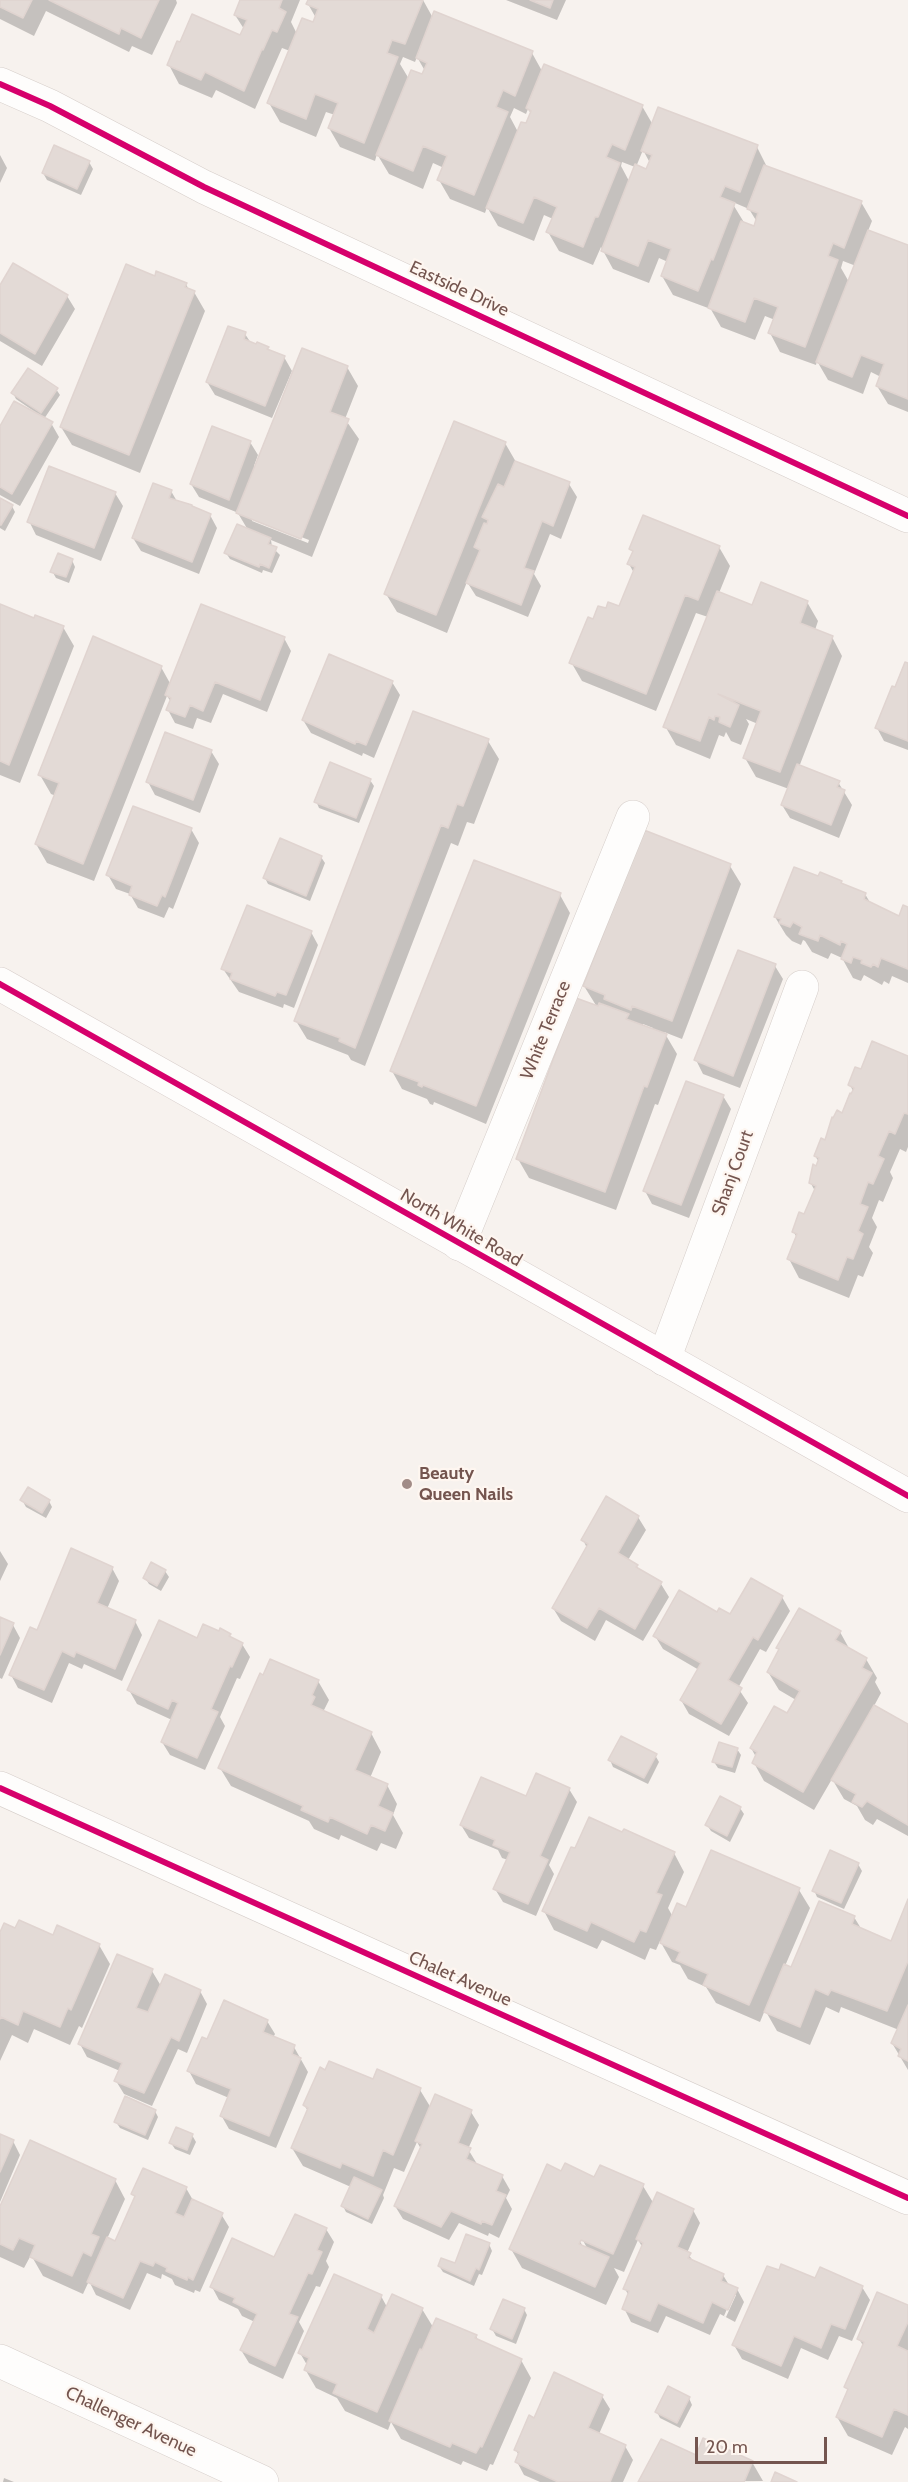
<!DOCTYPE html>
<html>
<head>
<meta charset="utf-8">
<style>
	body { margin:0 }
	#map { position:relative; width:908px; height:2482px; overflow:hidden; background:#f7f2ee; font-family:Cabin,sans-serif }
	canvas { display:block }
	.scale { position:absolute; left:695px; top:2437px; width:132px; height:27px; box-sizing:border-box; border:3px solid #74554f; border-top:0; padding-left:8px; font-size:18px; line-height:21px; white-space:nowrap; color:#74554f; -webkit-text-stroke:4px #fef6f0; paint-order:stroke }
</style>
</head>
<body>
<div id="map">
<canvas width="908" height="2482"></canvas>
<div class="scale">20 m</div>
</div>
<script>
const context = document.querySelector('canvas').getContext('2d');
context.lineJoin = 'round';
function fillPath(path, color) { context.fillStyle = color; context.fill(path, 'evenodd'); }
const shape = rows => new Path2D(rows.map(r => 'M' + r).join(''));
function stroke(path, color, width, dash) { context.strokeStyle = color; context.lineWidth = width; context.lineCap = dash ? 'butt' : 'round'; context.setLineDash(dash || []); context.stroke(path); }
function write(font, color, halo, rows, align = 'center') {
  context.font = font + ' Cabin,sans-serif'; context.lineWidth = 4.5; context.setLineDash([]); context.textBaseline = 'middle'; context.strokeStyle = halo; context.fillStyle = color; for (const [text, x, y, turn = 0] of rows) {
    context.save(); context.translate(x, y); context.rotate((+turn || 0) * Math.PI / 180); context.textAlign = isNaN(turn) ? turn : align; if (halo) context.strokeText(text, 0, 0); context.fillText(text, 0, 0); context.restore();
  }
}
fillPath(shape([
	[0,0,176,0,177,3,152,55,132,46,129,52,46,11,34,36,0,19],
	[239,0,300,0,291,22,297,34,314,24,316,18,308,4,310,0,423,0,433,18,532,53,542,71,642,106,653,125,757,147,767,167,861,202,872,221,868,231,908,247,908,412,888,404,877,386,881,377,871,372,863,394,828,380,817,361,816,365,780,352,770,333,775,320,765,316,755,340,721,327,709,306,708,308,673,295,662,276,668,262,659,258,649,283,613,269,601,247,593,265,559,251,548,232,553,219,544,215,534,241,498,226,487,207,485,213,450,199,439,180,444,168,433,163,423,189,389,174,377,154,375,161,340,147,329,128,335,115,326,112,316,137,280,122,269,103,290,51,282,48,255,109,216,90,212,98,179,84,169,65,241,37,244,29,235,15,241,2],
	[403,57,415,62,417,57,425,71,423,76,409,79,400,64],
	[514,108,526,114,528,109,531,114,527,125,518,132,510,117],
	[643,150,650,163,647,171,636,167],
	[622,162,635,167,629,181,621,166],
	[735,203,749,209,757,222,754,228,745,224,734,206],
	[843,261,856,266,849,282,841,268],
	[506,0,566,0,557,20],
	[0,155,7,168,0,183],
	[89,162,93,169,81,195,47,180,43,173],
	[155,278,186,284,189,290,194,292,205,311,140,473,72,445,61,427],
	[0,288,67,296,75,309,42,366,0,341],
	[245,334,251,343,268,348,270,352,284,357,292,371,272,418,215,395,207,382],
	[347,367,358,386,345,419,359,439,312,557,271,540,272,547,280,555,272,573,263,570,262,573,230,559,226,553,248,530,236,510,236,512,199,497,191,484,250,442,258,455,254,466,257,467],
	[252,518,309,540,308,543,252,521],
	[56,389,60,395,44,419,51,423,59,437,20,506,0,495,0,429,35,412,16,399,13,393],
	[505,443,516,462,569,484,577,497,561,539,550,534,534,574,541,586,528,617,476,596,467,582,447,633,397,612,386,594],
	[171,491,178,503,210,515,217,528,199,574,141,551,133,538],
	[115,493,123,506,101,561,36,535,29,521],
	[0,500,12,506,15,512,5,531,0,528],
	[719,547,730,566,719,593,753,607,807,602,818,621,815,630,832,637,842,656,799,767,838,782,852,805,839,838,790,818,782,805,789,789,756,777,745,758,758,724,746,719,749,724,741,745,731,741,726,732,724,737,719,735,710,759,676,745,665,726,708,617,696,613,656,711,582,681,571,662,594,621,607,610,619,608,634,573,629,564,633,553,631,549],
	[72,560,75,567,69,583,56,578,52,571],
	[0,605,35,620,63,627,74,646,20,783,0,775],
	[284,638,291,651,267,712,223,694,211,723,197,718,193,729,175,723,168,710,171,702,167,696,94,881,47,863,36,844,56,796,51,794,40,775,161,667,171,685],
	[908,665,908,750,884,741,877,728],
	[392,682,400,695,374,758,363,753,362,756,311,733,303,720],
	[488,741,499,759,474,824,467,822,458,846,451,843,365,1066,351,1060,348,1055,307,1039,296,1021],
	[211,751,219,764,200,813,155,795,148,782],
	[370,780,374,786,359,823,319,808,316,801],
	[191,829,199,843,173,909,169,907,164,918,138,908,130,894,116,889,108,875],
	[321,857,325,863,310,901,268,884,265,878],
	[730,866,741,884,682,1039,664,1032,677,1054,658,1105,655,1104,616,1210,529,1178,518,1159,597,1007,584,986],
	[643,1024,653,1028,652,1030,642,1027],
	[843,886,865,894,871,904,900,918,908,909,908,983,892,976,889,984,884,981,882,985,864,975,861,981,853,978,842,958,831,953,828,959,812,952,805,941,803,940,801,945,792,941,786,935,775,917],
	[560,895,570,913,486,1124,434,1102,433,1105,430,1104,427,1099,402,1089,392,1071],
	[311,932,318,945,294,1008,284,1004,283,1008,239,992,223,969],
	[775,966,783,979,740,1088,703,1074,696,1060],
	[908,1057,908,1147,906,1152,900,1149,890,1172,893,1178,883,1202,879,1200,872,1218,877,1227,869,1247,873,1253,863,1277,858,1275,849,1298,799,1278,789,1259,797,1238,793,1231,804,1216,815,1191,810,1182,819,1162,815,1156,843,1114,854,1093,850,1085,861,1071],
	[723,1096,731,1109,689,1218,652,1204,645,1191],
	[22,1500,49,1501,52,1507,46,1518,26,1507],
	[638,1517,646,1530,628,1560,637,1566,640,1571,661,1584,669,1597,643,1641,606,1620,595,1641,561,1621,553,1608,587,1548,583,1540],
	[0,1551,8,1564,0,1581],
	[112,1568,119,1581,107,1609,135,1621,142,1635,122,1681,84,1664,82,1669,69,1663,52,1703,18,1688,11,1675,38,1632],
	[165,1571,169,1577,161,1591,149,1584,145,1578],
	[782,1597,790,1611,766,1652,760,1649,738,1688,748,1703,729,1736,689,1714,681,1700,699,1670,663,1649,655,1636,717,1614,731,1616],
	[0,1619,13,1625,20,1638,2,1679,0,1678],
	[840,1632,850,1650,866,1659,877,1678,875,1682,881,1693,874,1706,908,1726,908,1836,877,1819,873,1825,865,1820,857,1806,844,1799,832,1779,814,1810,764,1781,754,1763,756,1757,751,1748,787,1715,796,1700,779,1690,768,1672,780,1651,778,1648],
	[230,1635,232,1639,242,1644,250,1657,240,1679,237,1678,220,1717,225,1726,205,1770,170,1755,162,1742,172,1720,137,1704,129,1690,198,1640],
	[318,1681,329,1700,323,1712,371,1733,381,1752,370,1778,387,1785,397,1804,393,1815,403,1833,396,1849,381,1843,377,1851,341,1835,339,1840,314,1829,309,1821,231,1786,220,1768],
	[737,1749,741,1755,735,1773,718,1768,714,1762],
	[655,1755,659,1762,648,1784,613,1767,610,1760],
	[569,1789,577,1802,549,1865,554,1874,536,1916,503,1902,495,1889,508,1860,502,1858,498,1850,469,1838,461,1825,526,1798],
	[740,1808,744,1814,730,1842,711,1831,707,1825],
	[674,1853,684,1872,668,1908,673,1917,687,1910,799,1890,810,1908,785,1966,792,1969,854,1917,862,1930,891,1943,908,1903,908,2070,892,2043,899,2030,841,2007,839,2013,826,2007,810,2045,777,2031,765,2010,760,2022,716,2003,706,1987,688,1979,680,1965,672,1962,660,1941,656,1950,650,1948,645,1960,602,1940,597,1949,554,1930,544,1911],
	[858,1864,862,1871,844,1909,817,1897,814,1890],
	[16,1930,99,1945,110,1964,82,2028,79,2026,70,2045,34,2029,28,2043,12,2035,0,2061,0,1936],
	[118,1956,152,1971,161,1986,200,1991,207,2004,187,2053,178,2049,152,2106,124,2094,116,2081,120,2071,87,2057,80,2044],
	[267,2021,275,2034,273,2038,294,2047,308,2072,276,2148,229,2129,221,2115,229,2098,196,2084,189,2071,208,2041],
	[374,2081,420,2090,431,2108,471,2112,479,2125,468,2149,477,2164,502,2176,510,2190,506,2198,512,2209,499,2238,489,2233,488,2236,459,2223,449,2240,403,2219,395,2206,421,2149,417,2142,404,2172,394,2168,383,2195,384,2198,372,2224,346,2212,343,2206,351,2187,303,2166,292,2148,308,2111,304,2105],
	[155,2111,158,2117,148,2140,120,2128,116,2122],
	[192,2135,196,2142,190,2155,175,2149,171,2143],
	[0,2136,13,2141,20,2155,0,2202],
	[562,2173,643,2186,654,2204,693,2210,700,2223,687,2253,695,2263,723,2275,729,2285,737,2289,744,2302,735,2322,720,2314,710,2335,666,2316,658,2333,631,2322,624,2308,629,2296,625,2289,643,2248,638,2240,624,2272,614,2268,619,2277,606,2305,522,2268,511,2249],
	[579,2233,587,2248,584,2248,576,2235],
	[733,2295,736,2295,726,2317,724,2316],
	[115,2180,125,2199,107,2239,116,2243,135,2198,133,2194,186,2188,194,2202,221,2214,229,2227,200,2292,195,2290,194,2293,175,2285,172,2279,162,2274,161,2279,147,2273,130,2310,96,2295,89,2281,83,2294,43,2276,31,2255,24,2268,0,2257,0,2209],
	[326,2229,334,2242,326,2261,329,2267,320,2287,316,2286,299,2322,304,2331,283,2379,249,2363,241,2350,255,2322,242,2316,238,2309,219,2300,212,2287,274,2259],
	[489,2244,492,2251,482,2275,479,2274,474,2286,443,2272,439,2266,456,2265],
	[335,2276,381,2296,387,2307,422,2309,433,2327,476,2336,479,2342,521,2360,531,2378,493,2465,490,2464,487,2471,463,2461,461,2465,401,2439,391,2422,388,2430,345,2411,337,2398,316,2388,305,2369,307,2365,300,2353],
	[816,2280,862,2287,870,2300,852,2341,839,2336,828,2360,801,2348,788,2379,742,2359,734,2345],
	[908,2307,908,2429,905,2427,892,2455,848,2436,837,2417,848,2391,846,2387,864,2347,859,2339],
	[524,2309,527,2315,516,2344,496,2336,492,2329],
	[602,2396,610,2409,599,2434,625,2446,633,2460,623,2482,540,2482,524,2475,517,2462,519,2456,516,2450],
	[689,2398,692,2405,680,2428,660,2418,657,2412],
	[697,2458,752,2462,763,2481,640,2482],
	[4,2478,14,2482,3,2482]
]), '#0003');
const building = shape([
	[0,0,32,0,23,18,0,7,0,0],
	[49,0,159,0,141,38,121,28,119,34,49,0],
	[240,0,282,0,279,8,286,12,277,32,272,30,263,50,262,49,244,91,205,72,201,80,167,65,177,41,180,42,192,14,240,35,247,20,234,15,240,0],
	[308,0,423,0,405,44,392,40,387,53,398,57,364,143,328,128,338,103,315,94,306,119,267,103,302,18,313,22,318,9,306,4,308,0],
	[530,0,553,0,550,8,530,0],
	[434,11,533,51,515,96,503,90,496,107,508,112,474,195,437,180,447,156,423,146,413,171,376,155,411,70,422,74,427,63,416,58,434,11],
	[544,64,643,105,625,150,612,144,606,157,620,163,598,217,595,217,583,247,546,232,557,207,534,197,523,223,486,208,521,122,526,123,531,111,526,108,544,64],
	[658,107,758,145,740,192,725,186,720,197,735,203,713,260,711,259,698,291,661,276,671,249,648,240,638,266,601,251,635,164,646,169,652,155,641,151,658,107],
	[54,145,90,161,77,189,42,173,54,145],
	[764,165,862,201,844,248,833,243,828,256,838,260,805,347,768,333,778,307,754,298,745,322,708,308,741,221,754,226,758,213,747,209,764,165],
	[868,230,908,245,908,399,876,386,884,364,861,355,852,377,816,362,868,230],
	[13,263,68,295,35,354,0,333,0,285,13,263],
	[126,264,155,276,156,271,187,283,185,287,195,291,129,455,60,427,126,264],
	[228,326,246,332,244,339,256,344,257,342,269,347,267,349,285,356,265,406,206,382,228,326],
	[302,348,348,366,330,412,349,419,301,539,236,513,302,348],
	[28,368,58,388,41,413,11,393,28,368],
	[14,401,53,422,12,494,0,487,0,426,14,401],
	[454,421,506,442,436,615,384,594,454,421],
	[212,426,251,441,229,500,190,484,212,426],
	[515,461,570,482,553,526,542,521,524,568,534,571,521,605,466,583,480,550,474,547,484,523,487,524,488,520,482,517,498,484,504,487,515,461],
	[49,466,116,492,94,548,27,522,49,466],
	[153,483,172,490,169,498,192,505,192,506,211,514,192,562,132,538,153,483],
	[0,498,13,505,1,525,0,525,0,498],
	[643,515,720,546,698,600,685,595,646,694,569,663,588,617,593,619,598,606,606,608,608,602,619,606,635,567,627,564,633,551,629,549,643,515],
	[237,524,271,538,268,544,277,547,269,568,260,564,259,567,224,553,237,524],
	[58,553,73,559,66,577,50,572,58,553],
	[761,582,808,601,800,623,833,636,780,772,743,758,761,711,718,694,739,705,730,727,719,722,720,717,715,716,714,720,709,717,700,741,663,727,717,591,752,605,761,582],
	[0,604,34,618,35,615,64,626,9,765,0,761,0,604],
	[201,604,285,637,260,700,215,682,203,711,190,705,185,717,166,710,171,698,165,695,201,604],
	[93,636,162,666,83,864,35,844,59,783,38,775,93,636],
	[329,654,393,681,366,745,356,741,355,744,302,720,329,654],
	[905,662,908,663,908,741,875,728,892,686,895,687,905,662],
	[413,711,489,739,463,806,457,804,448,828,441,825,355,1048,339,1041,340,1038,294,1021,413,711],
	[165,732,212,750,193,800,146,782,165,732],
	[330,762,371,779,356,818,314,802,330,762],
	[797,764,840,781,837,787,845,790,831,825,781,805,797,764],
	[133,806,192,828,165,897,162,895,157,906,129,895,132,886,106,875,133,806],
	[644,830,731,864,672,1021,632,1006,631,1010,604,999,605,995,583,986,644,830],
	[280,838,322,856,306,896,263,878,280,838],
	[474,860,561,893,476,1106,423,1085,422,1087,418,1085,419,1082,390,1071,474,860],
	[794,867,818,876,820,872,842,881,841,883,866,893,864,899,899,916,903,905,908,907,908,969,881,958,878,967,873,964,871,967,861,963,862,960,853,957,851,963,841,959,847,944,841,941,840,945,820,935,818,941,799,934,802,927,793,922,790,927,779,923,781,919,774,917,794,867],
	[247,905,312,931,286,995,277,992,275,996,230,979,232,973,221,969,247,905],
	[738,950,776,964,733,1076,694,1060,738,950],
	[576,998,598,1006,599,1003,629,1014,626,1019,667,1034,647,1087,644,1086,605,1192,516,1159,576,998],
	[872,1041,908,1056,908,1114,904,1113,895,1134,889,1131,878,1156,884,1159,873,1184,868,1182,860,1204,868,1207,858,1231,863,1234,853,1259,847,1257,838,1280,787,1259,797,1234,792,1232,799,1212,804,1214,816,1186,809,1183,813,1164,816,1166,819,1158,814,1156,821,1138,825,1140,832,1117,833,1118,837,1110,842,1113,850,1093,851,1094,854,1088,848,1085,855,1067,861,1069,872,1041],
	[686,1081,724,1095,681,1205,643,1191,686,1081],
	[28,1487,50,1500,42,1513,20,1500,28,1487],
	[606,1496,639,1516,618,1553,638,1565,636,1567,662,1582,635,1629,599,1608,587,1628,552,1608,588,1544,581,1540,606,1496],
	[71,1548,113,1567,97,1603,136,1620,115,1669,76,1652,74,1657,62,1651,44,1690,9,1675,30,1627,37,1630,71,1548],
	[151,1562,166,1570,157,1586,143,1578,151,1562],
	[751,1578,783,1596,758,1640,753,1637,728,1680,742,1688,721,1724,680,1700,701,1663,653,1636,679,1590,717,1612,719,1608,730,1614,751,1578],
	[799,1608,841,1631,835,1640,867,1658,862,1668,872,1673,803,1792,752,1763,757,1752,750,1748,774,1706,787,1713,800,1691,767,1672,779,1649,776,1648,799,1608],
	[0,1617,14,1623,0,1655,0,1617],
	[159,1620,197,1638,203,1624,219,1631,220,1628,231,1634,229,1636,243,1643,232,1667,230,1666,211,1709,218,1712,197,1758,161,1742,178,1703,172,1700,168,1709,127,1690,159,1620],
	[270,1659,319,1680,312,1695,315,1697,311,1705,372,1732,355,1770,388,1784,378,1806,393,1813,385,1831,371,1825,367,1834,330,1817,328,1822,301,1810,303,1806,218,1768,260,1673,263,1675,270,1659],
	[874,1705,908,1724,908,1825,867,1801,862,1807,852,1802,856,1794,831,1780,874,1705],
	[621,1736,657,1754,644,1778,608,1760,621,1736],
	[719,1742,738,1748,732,1767,712,1762,719,1742],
	[536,1773,570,1788,540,1856,548,1860,528,1904,493,1889,510,1852,493,1845,495,1840,460,1825,481,1777,526,1796,536,1773],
	[720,1796,741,1807,727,1836,705,1825,720,1796],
	[589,1817,622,1832,624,1829,675,1852,656,1893,662,1895,646,1932,640,1930,634,1942,591,1922,587,1931,542,1911,571,1847,575,1848,589,1817],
	[711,1850,800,1888,749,2005,703,1985,708,1974,676,1960,680,1952,660,1943,677,1903,686,1907,711,1850],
	[830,1850,859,1863,841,1903,812,1891,830,1850],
	[908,1899,908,1961,887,2011,831,1990,828,1995,815,1989,800,2027,764,2012,784,1964,791,1967,819,1901,855,1916,852,1924,891,1941,908,1899],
	[19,1920,53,1935,57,1925,100,1944,71,2010,68,2008,60,2027,23,2011,18,2025,1,2017,0,2019,0,1932,4,1923,15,1928,19,1920],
	[117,1954,153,1969,136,2008,148,2012,165,1974,201,1990,179,2041,171,2037,144,2093,114,2081,122,2063,78,2044,117,1954],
	[224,2000,268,2020,263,2032,295,2045,292,2054,301,2058,269,2136,220,2116,231,2089,187,2071,202,2037,207,2039,224,2000],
	[908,2005,908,2061,898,2056,901,2049,891,2043,908,2005],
	[329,2061,373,2079,377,2069,421,2088,393,2155,383,2150,373,2176,342,2163,340,2168,291,2148,308,2108,303,2105,320,2067,325,2070,329,2061],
	[435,2094,472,2110,458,2143,471,2148,466,2159,503,2175,496,2191,506,2195,492,2225,482,2221,481,2224,451,2211,441,2227,394,2206,422,2144,415,2141,435,2094],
	[125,2096,156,2110,145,2135,114,2122,125,2096],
	[176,2127,193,2134,187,2150,169,2143,176,2127],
	[0,2134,14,2140,0,2172,0,2134],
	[30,2140,116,2179,91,2234,99,2237,91,2256,83,2252,72,2276,30,2257,35,2245,19,2238,13,2250,0,2244,0,2206,30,2140],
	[565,2163,594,2177,600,2165,644,2184,613,2254,581,2240,579,2244,609,2257,595,2287,509,2249,547,2164,561,2171,565,2163],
	[143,2168,187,2187,175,2213,184,2217,192,2199,223,2213,193,2280,188,2277,187,2280,166,2271,167,2268,155,2262,153,2266,140,2261,123,2298,87,2282,107,2237,115,2241,135,2196,131,2194,143,2168],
	[354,2177,382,2190,368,2219,341,2206,354,2177],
	[657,2192,694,2209,677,2247,691,2253,688,2258,724,2274,721,2281,738,2288,728,2310,712,2302,703,2323,658,2303,650,2321,622,2309,629,2291,623,2289,643,2243,636,2239,657,2192],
	[295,2214,327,2228,317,2250,322,2252,312,2274,308,2273,289,2314,298,2317,275,2366,240,2350,257,2314,233,2302,235,2298,210,2287,232,2238,274,2257,295,2214],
	[466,2234,490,2243,479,2270,476,2268,470,2281,438,2266,441,2258,455,2263,466,2234],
	[781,2264,815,2278,820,2267,863,2286,845,2329,831,2324,821,2348,794,2336,781,2366,732,2345,767,2266,779,2270,781,2264],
	[334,2274,382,2295,367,2329,374,2333,392,2294,423,2308,377,2412,333,2393,337,2384,304,2370,309,2358,298,2353,334,2274],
	[877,2292,908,2305,908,2322,897,2346,908,2351,908,2415,894,2409,882,2437,836,2417,848,2389,844,2387,864,2342,857,2339,877,2292],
	[503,2299,525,2308,512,2339,490,2329,503,2299],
	[436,2318,477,2335,475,2338,522,2359,482,2447,480,2446,476,2453,452,2443,450,2447,389,2421,420,2349,422,2350,436,2318],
	[554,2372,603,2395,588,2428,626,2445,610,2482,558,2482,515,2462,519,2452,514,2450,529,2415,534,2418,554,2372],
	[668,2386,690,2397,677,2423,655,2412,668,2386],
	[703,2438,753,2461,744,2482,638,2482,661,2439,696,2455,703,2438],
	[775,2472,797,2482,771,2482,775,2472]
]);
fillPath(building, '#e3dad6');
stroke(building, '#e0d4d0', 1.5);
const street = shape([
	[0,84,50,106,204,187,908,516],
	[459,1244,633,817],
	[664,1359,802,987],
	[0,1788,908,2198],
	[0,2361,262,2482]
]);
const secondary = shape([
	[0,984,908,1496]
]);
stroke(street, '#d6ceca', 34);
stroke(secondary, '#d7cdca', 34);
stroke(street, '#fefdfc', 33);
stroke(secondary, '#fefdfc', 33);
stroke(shape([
	[0,84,50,106,204,187,908,516],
	[0,984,908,1496],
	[0,1788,908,2198]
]), '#d6006c', 6);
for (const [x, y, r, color] of [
	[407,1484,6,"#a28c87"]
]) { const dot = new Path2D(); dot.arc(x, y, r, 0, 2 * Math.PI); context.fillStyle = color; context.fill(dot); stroke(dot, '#fef6f0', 2); }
write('18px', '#74554f', '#fef6f0', [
	["Eastside Drive",459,289,25],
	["White Terrace",546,1030,-68],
	["Shanj Court",733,1173,-70],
	["North White Road",461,1228,30],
	["Chalet Avenue",460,1979,24],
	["Challenger Avenue",131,2422,25]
]);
write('bold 18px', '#74554f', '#fef6f0', [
	["Beauty",419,1474],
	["Queen Nails",419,1495]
], 'left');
</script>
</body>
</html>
